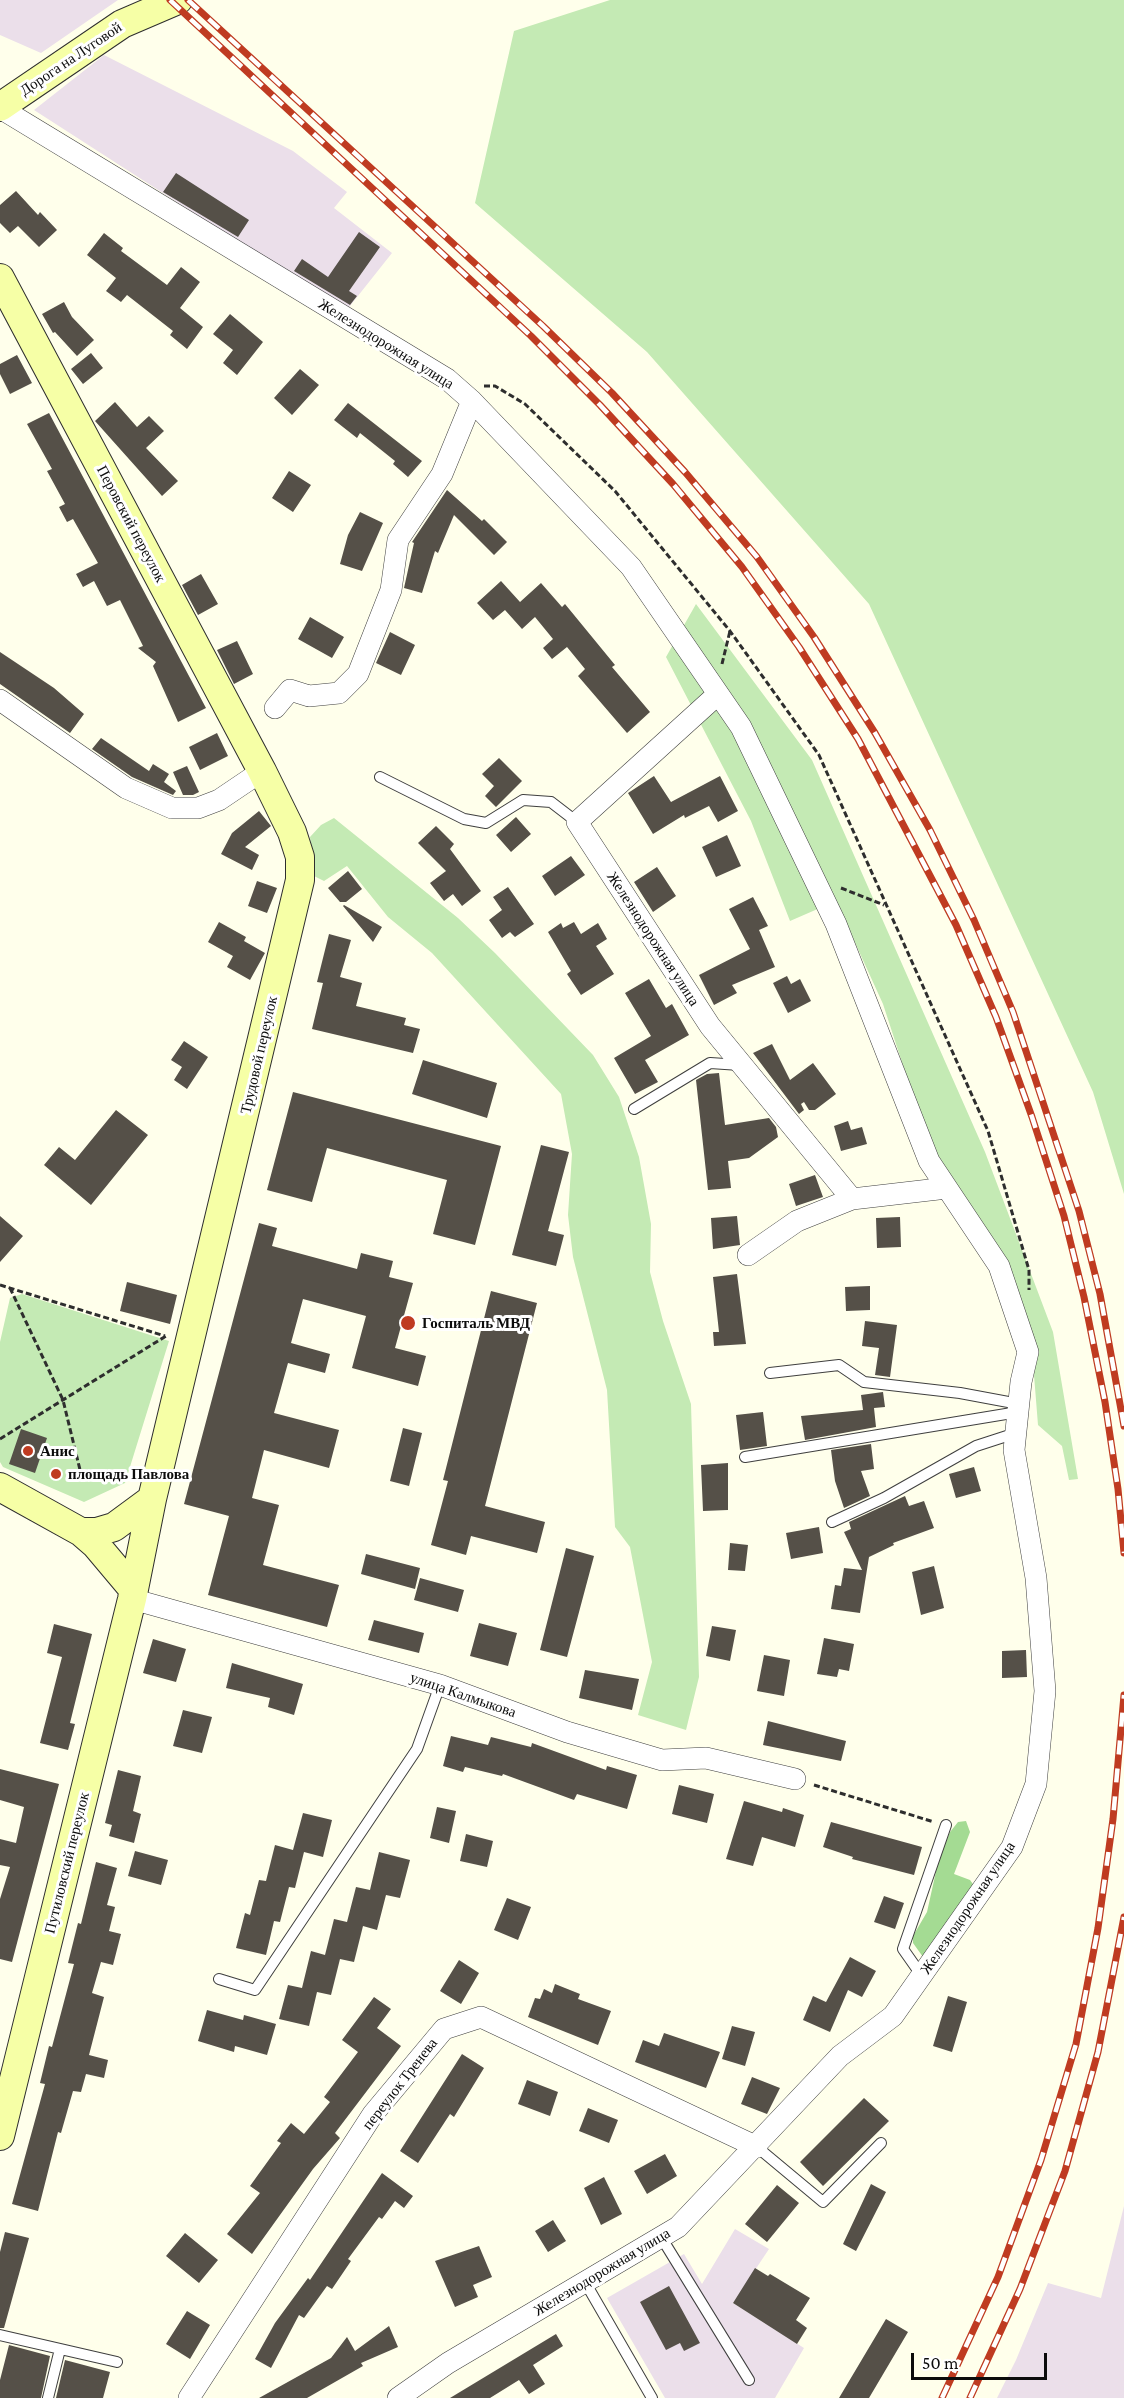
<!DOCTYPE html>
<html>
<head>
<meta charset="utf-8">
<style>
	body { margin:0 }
	#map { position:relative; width:1124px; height:2398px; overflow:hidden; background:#ffffeb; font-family:"Crimson Pro",serif }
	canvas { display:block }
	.scale { position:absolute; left:911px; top:2353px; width:136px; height:27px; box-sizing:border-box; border:3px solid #0c0c0c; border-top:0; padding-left:8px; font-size:18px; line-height:21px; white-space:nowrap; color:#0c0c0c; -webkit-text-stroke:4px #fff; paint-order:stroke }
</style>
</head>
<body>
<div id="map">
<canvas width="1124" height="2398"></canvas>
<div class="scale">50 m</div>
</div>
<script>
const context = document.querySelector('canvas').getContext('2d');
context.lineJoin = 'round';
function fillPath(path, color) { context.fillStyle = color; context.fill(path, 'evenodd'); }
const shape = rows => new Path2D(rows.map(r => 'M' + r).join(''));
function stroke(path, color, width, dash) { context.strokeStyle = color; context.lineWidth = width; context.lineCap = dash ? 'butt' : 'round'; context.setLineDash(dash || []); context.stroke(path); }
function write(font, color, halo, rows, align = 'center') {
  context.font = font + ' "Crimson Pro",serif'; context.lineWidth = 6; context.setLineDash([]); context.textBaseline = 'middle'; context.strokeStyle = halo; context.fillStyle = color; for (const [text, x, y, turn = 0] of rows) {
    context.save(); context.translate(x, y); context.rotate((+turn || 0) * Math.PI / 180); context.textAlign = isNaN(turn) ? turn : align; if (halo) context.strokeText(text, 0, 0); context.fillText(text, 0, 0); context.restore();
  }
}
fillPath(shape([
	[0,0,118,0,41,53,0,35],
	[104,55,293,151,347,192,334,208,392,253,346,311,34,110],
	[1124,2206,1124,2398,997,2398,1016,2360,1048,2283,1101,2298],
	[735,2229,769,2249,733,2303,804,2348,775,2398,665,2398,607,2298,684,2254,702,2284]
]), '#ebdfea');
fillPath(shape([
	[610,0,1124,0,1124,1194,1093,1092,869,604,647,352,475,203,514,31],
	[696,604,812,760,985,1152,1053,1332,1078,1479,1069,1480,1062,1446,1038,1425,1034,1375,1035,1342,1006,1263,938,1156,909,1084,883,1004,836,901,790,921,751,821,666,657],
	[334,818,458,918,495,953,593,1055,619,1097,639,1157,651,1224,650,1272,663,1321,691,1404,699,1677,686,1730,638,1715,652,1662,630,1547,615,1527,607,1390,573,1257,568,1215,572,1154,561,1094,432,953,388,917,347,866,324,881,314,876,310,837,321,825],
	[22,1294,169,1341,125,1483,84,1502,3,1467,0,1462,0,1342,10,1298]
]), '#c4eab4');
fillPath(shape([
	[966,1821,970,1832,954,1874,970,1880,978,1891,923,1957,913,1943,913,1936,927,1912,939,1858,950,1832,958,1822]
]), '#a4db93');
fillPath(shape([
	[176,173,249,220,238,237,163,192],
	[16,191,38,215,40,212,57,230,39,247,18,226,10,233,0,223,0,205],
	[359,232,380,247,349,291,357,296,350,305,294,271,302,259,328,277],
	[104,233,123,248,121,251,167,285,181,267,200,282,180,308,203,327,187,349,170,335,173,331,127,295,121,302,106,291,116,278,87,255],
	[64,302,72,317,94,340,77,356,55,332,53,333,42,314],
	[230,314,263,342,237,375,223,363,233,350,213,334],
	[91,353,103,368,83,384,71,369],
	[17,355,32,383,10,394,0,374,0,364],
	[300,369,319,385,292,415,274,398],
	[115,402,137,427,149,416,164,431,146,448,178,481,162,496,95,421],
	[348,403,422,461,408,477,393,464,395,461,360,433,357,438,334,420],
	[49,413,206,708,178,722,153,666,156,662,138,648,143,646,120,600,107,606,94,581,83,587,76,574,98,563,73,519,67,522,59,507,65,504,47,471,52,469,27,424],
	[289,471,311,485,293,512,272,498],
	[447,490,482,521,484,519,507,542,494,555,454,515,438,553,435,551,422,593,404,588,414,543,412,542],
	[360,512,383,523,362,571,340,564,348,535],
	[201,574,218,604,198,615,182,585],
	[501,581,520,602,541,583,562,607,565,604,615,665,612,667,650,712,627,733,578,676,585,669,567,647,552,659,543,648,553,639,535,617,522,629,505,610,493,620,477,603],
	[310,617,344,637,332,658,298,639],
	[390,632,415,645,401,675,376,663],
	[237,641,253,674,234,684,217,650],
	[0,652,54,688,84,714,70,733,0,684],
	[217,733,228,756,200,770,189,747],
	[101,738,149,771,153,764,169,774,164,782,176,791,173,795,132,777,92,749],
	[499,758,522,781,496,807,485,796,494,786,482,774],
	[187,766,199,792,193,795,183,795,173,772],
	[654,776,671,802,720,776,738,811,718,822,709,806,685,818,684,815,653,834,628,793],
	[259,811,271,826,245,847,259,855,252,870,221,854,232,833],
	[516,817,531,834,511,852,496,835],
	[436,826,454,844,450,849,481,891,462,906,453,894,444,901,430,883,446,871,418,843],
	[727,835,741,866,716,877,702,847],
	[571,856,585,875,555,896,542,876],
	[657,867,676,896,653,912,634,882],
	[348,871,362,889,346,902,340,902,328,888],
	[257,881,277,888,267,913,248,906],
	[508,887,534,924,515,937,510,932,502,938,489,920,502,910,493,897],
	[753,897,768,926,759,930,775,967,732,985,737,993,714,1005,699,975,750,949,729,909],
	[344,905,382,927,373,942,343,906],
	[219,922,246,937,244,941,265,953,250,980,227,967,233,956,208,942],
	[574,922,581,934,598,923,607,939,596,946,614,974,581,995,567,974,571,971,548,932,561,923,563,928],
	[329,934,351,940,340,977,362,983,356,1006,406,1018,404,1025,420,1029,413,1053,312,1029,323,983,317,982],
	[787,976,791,984,800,979,811,1001,788,1013,773,983],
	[649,979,666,1008,672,1004,689,1035,645,1060,658,1082,635,1094,614,1058,651,1036,625,993],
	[184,1041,208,1057,187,1089,174,1080,182,1067,171,1060],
	[772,1044,790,1080,813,1063,836,1094,815,1110,809,1110,804,1102,801,1104,804,1110,799,1114,753,1053],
	[423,1060,497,1083,487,1118,412,1094],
	[719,1073,725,1125,769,1118,776,1127,778,1137,749,1158,728,1161,731,1188,708,1190,696,1080,707,1074],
	[293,1092,501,1146,475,1245,433,1234,447,1180,327,1148,312,1202,267,1190],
	[116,1110,148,1135,91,1205,44,1165,59,1147,75,1160],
	[848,1121,851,1130,862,1127,867,1144,841,1151,834,1126],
	[541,1145,569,1152,548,1231,564,1235,556,1266,512,1255],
	[815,1175,823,1197,796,1206,789,1184],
	[0,1216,23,1236,0,1262],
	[737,1216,740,1245,713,1249,711,1218],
	[900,1217,901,1247,877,1248,876,1218],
	[259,1223,277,1228,272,1246,357,1269,361,1253,393,1261,389,1277,413,1283,395,1348,426,1356,418,1386,352,1368,366,1316,303,1299,291,1343,330,1354,325,1373,288,1363,274,1413,339,1430,329,1468,264,1450,252,1498,279,1505,263,1565,339,1585,327,1627,208,1595,229,1516,184,1504],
	[737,1274,746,1344,714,1346,713,1332,719,1332,713,1277],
	[127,1282,177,1295,170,1324,120,1311],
	[870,1286,870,1310,846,1311,845,1287],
	[491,1291,537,1303,485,1506,545,1522,537,1553,471,1536,466,1555,431,1545,448,1481,443,1480],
	[865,1321,897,1325,890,1377,875,1375,879,1348,862,1346],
	[883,1392,885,1407,874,1408,876,1427,805,1440,801,1416,863,1410,861,1395],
	[763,1412,767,1446,740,1450,736,1415],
	[403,1428,422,1433,409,1486,390,1481],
	[21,1429,47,1438,35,1473,9,1464],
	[871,1444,874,1469,861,1471,870,1496,844,1508,835,1481,831,1450],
	[728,1463,728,1510,703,1511,701,1465],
	[974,1467,981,1491,956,1498,949,1474],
	[905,1496,909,1506,924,1501,934,1528,893,1543,894,1545,869,1557,860,1613,831,1609,835,1585,841,1586,844,1568,862,1570,844,1532,851,1529,849,1522],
	[819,1527,823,1553,791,1559,786,1533],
	[730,1543,748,1545,745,1571,728,1570],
	[566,1548,594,1556,567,1657,540,1650],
	[366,1554,420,1568,415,1589,361,1574],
	[934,1566,944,1608,921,1615,912,1572],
	[420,1578,464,1590,458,1612,414,1600],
	[374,1620,424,1633,419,1653,368,1640],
	[479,1623,517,1633,508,1666,470,1656],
	[54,1624,92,1634,70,1723,75,1724,68,1750,40,1743,62,1657,47,1653],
	[712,1626,736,1630,730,1661,706,1656],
	[824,1638,854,1644,849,1671,839,1669,837,1677,817,1674],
	[153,1639,186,1649,176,1682,143,1673],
	[1026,1650,1027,1677,1002,1678,1002,1651],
	[764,1655,790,1660,784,1696,757,1691],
	[232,1663,303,1684,294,1715,268,1707,270,1698,226,1688],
	[585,1670,639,1679,632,1710,579,1698],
	[183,1710,212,1717,202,1753,173,1746],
	[768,1721,846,1741,841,1761,763,1745],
	[451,1736,488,1745,491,1737,531,1747,532,1743,606,1770,607,1766,637,1775,627,1809,577,1794,574,1800,503,1774,502,1776,465,1767,463,1772,443,1766],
	[0,1769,59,1784,12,1962,0,1959,0,1899,10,1867,0,1865,0,1839,16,1843,24,1807,0,1800],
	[118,1770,141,1776,133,1811,141,1814,134,1843,109,1836,112,1825,105,1823],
	[679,1785,714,1794,707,1823,672,1814],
	[744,1801,782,1812,783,1808,804,1815,795,1847,762,1837,753,1866,726,1859],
	[437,1807,456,1811,449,1843,430,1838],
	[303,1813,332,1820,323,1857,304,1852,295,1888,289,1887,280,1922,274,1921,266,1955,236,1948,245,1913,250,1915,259,1880,266,1881,275,1845,293,1850],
	[831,1822,922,1847,914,1875,852,1859,853,1857,823,1847],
	[466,1834,493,1841,487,1867,460,1861],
	[135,1851,168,1860,161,1885,128,1876],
	[379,1852,410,1860,400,1898,386,1895,377,1930,363,1926,354,1962,340,1959,331,1995,317,1992,309,2026,279,2019,288,1985,302,1988,311,1951,325,1955,334,1919,347,1922,356,1887,370,1890],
	[96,1862,117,1868,107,1905,115,1907,109,1931,121,1934,113,1965,101,1962,92,1993,104,1997,89,2055,108,2060,104,2078,86,2074,81,2092,73,2091,61,2133,58,2132,38,2211,12,2204,45,2084,40,2083,49,2046,52,2047,74,1964,68,1963,78,1923,81,1924],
	[884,1896,904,1903,895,1929,874,1922],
	[507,1898,531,1907,518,1940,494,1930],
	[850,1957,876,1971,862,1997,848,1990,830,2032,803,2020,813,1996,826,2002],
	[459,1960,479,1973,461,2004,440,1991],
	[555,1984,580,1994,578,1999,611,2011,598,2045,528,2017,535,1998,540,1999,544,1989,552,1993],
	[948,1996,967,2002,952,2052,933,2046],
	[374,1997,391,2009,377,2028,401,2046,335,2133,340,2138,313,2169,252,2254,227,2234,260,2193,250,2186,281,2143,277,2141,291,2123,304,2134,330,2102,324,2097,358,2052,342,2040],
	[207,2010,243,2020,244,2015,276,2024,267,2055,235,2046,234,2052,198,2041],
	[732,2026,755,2032,745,2066,722,2059],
	[664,2033,720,2052,706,2088,635,2062,643,2040,659,2046],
	[462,2054,484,2068,454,2117,450,2114,418,2163,400,2151],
	[752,2077,780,2088,767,2114,741,2104],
	[527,2080,558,2092,550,2116,518,2104],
	[864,2098,889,2121,823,2186,800,2162],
	[588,2108,618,2120,609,2143,579,2131],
	[665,2154,677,2176,647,2194,634,2171],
	[382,2173,413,2196,404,2208,395,2201,382,2219,379,2217,348,2259,351,2261,332,2289,327,2286,304,2318,299,2315,271,2368,255,2359,275,2323,308,2278,310,2280],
	[604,2177,622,2214,601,2225,584,2188],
	[871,2184,886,2192,856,2251,843,2244],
	[777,2185,799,2203,767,2242,745,2224],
	[553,2220,566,2241,548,2252,535,2231],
	[5,2232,29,2238,4,2328,0,2328,0,2252],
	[185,2233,218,2260,199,2283,166,2256],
	[479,2246,492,2277,473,2285,478,2297,455,2307,435,2261],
	[755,2268,768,2276,770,2274,810,2298,796,2320,807,2328,797,2344,733,2303],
	[669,2286,700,2343,684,2351,680,2343,666,2350,640,2302],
	[187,2311,210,2325,190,2359,166,2344],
	[886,2319,908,2332,869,2398,839,2398],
	[389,2326,398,2347,361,2363,363,2366,307,2398,259,2398,331,2358,347,2337,355,2351],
	[556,2334,563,2346,533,2365,545,2384,529,2394,519,2380,490,2398,450,2398],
	[9,2345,50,2356,41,2398,0,2398,0,2380],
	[65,2360,110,2372,103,2398,56,2398]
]), '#555048');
const lane = shape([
	[380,777,464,819,486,823,523,800,551,802,577,822],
	[634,1109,710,1063,740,1065],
	[770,1373,839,1365,864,1382,960,1393,1019,1404],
	[745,1457,1018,1412],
	[832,1522,884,1498,976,1446,1016,1433],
	[922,1976,903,1949,946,1825],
	[219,1979,255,1990,417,1749,440,1685],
	[757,2147,823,2202,881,2143],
	[661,2237,749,2380],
	[585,2282,652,2398],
	[0,2335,117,2362],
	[48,2398,60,2349]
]);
const street = shape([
	[0,108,447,379,472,401,631,567,741,727,836,924,929,1161,999,1266,1028,1352,1021,1382,1014,1450,1036,1578,1045,1691,1036,1784,1012,1847,893,2016,840,2056,678,2227,448,2363,398,2398],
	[717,695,577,822,710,1026,852,1199],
	[0,700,126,788,172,808,198,808,219,800,262,771],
	[275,708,290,690,309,696,339,693,358,674,391,590,398,540,442,474,472,401],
	[748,1255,797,1221,852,1199,947,1188],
	[132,1599,440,1685,567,1732,662,1760,706,1758,795,1779],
	[189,2398,373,2114,444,2029,481,2017,757,2147]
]);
const secondary = shape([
	[0,107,122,24,178,0],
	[0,278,262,771,292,832,300,857,300,880,152,1499,132,1599,0,2136],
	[0,1487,81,1532,96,1545,133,1589],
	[81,1532,97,1532,114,1527,152,1499]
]);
stroke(lane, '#3f3f3f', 12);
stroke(street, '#3f3f3f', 22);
stroke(secondary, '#2e2e2e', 30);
stroke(shape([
	[484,386,495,386,525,404,615,491,730,631,819,755,988,1131,1029,1270,1029,1290],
	[722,664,730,631],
	[841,888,884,905],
	[0,1285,165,1336],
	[10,1288,63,1400,82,1478],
	[0,1439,166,1336],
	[814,1785,934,1822]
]), '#2e2e2e', 3, [6, 3]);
stroke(lane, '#fff', 10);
stroke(street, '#fff', 21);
stroke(secondary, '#f6ffa6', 28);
const rail = shape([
	[170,0,531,336,600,405,673,484,742,567,799,647,858,739,956,925,996,1017,1032,1117,1064,1216,1084,1297,1105,1402,1118,1489,1124,1553],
	[188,0,543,326,612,393,685,472,757,557,814,637,875,733,930,830,974,920,1013,1012,1079,1211,1100,1294,1124,1426],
	[942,2398,998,2277,1041,2160,1076,2044,1098,1928,1113,1819,1124,1695],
	[970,2398,1020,2289,1065,2171,1098,2052,1124,1917]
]);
stroke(rail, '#bf3b21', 7);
stroke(rail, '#fff', 4.5, [14]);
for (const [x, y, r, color] of [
	[408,1323,8,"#bf3b21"],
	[28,1451,6,"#bf3b21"],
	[56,1474,6,"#bf3b21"]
]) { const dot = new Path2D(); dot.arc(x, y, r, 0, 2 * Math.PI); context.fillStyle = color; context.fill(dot); stroke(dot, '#fff', 2); }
write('15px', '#0c0c0c', '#fff', [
	["Дорога на Луговой",71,59,-34],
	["Железнодорожная улица",386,344,32],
	["Перовский переулок",131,524,62],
	["Железнодорожная улица",653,939,57],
	["Трудовой переулок",259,1055,-77],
	["улица Калмыкова",463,1695,19],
	["Путиловский переулок",67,1863,-76],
	["Железнодорожная улица",968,1908,-56],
	["переулок Тренева",400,2084,-52],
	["Железнодорожная улица",602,2272,-31]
]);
write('bold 15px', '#0c0c0c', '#fff', [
	["Госпиталь МВД",422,1323],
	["Анис",40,1451],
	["площадь Павлова",68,1474]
], 'left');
</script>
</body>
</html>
